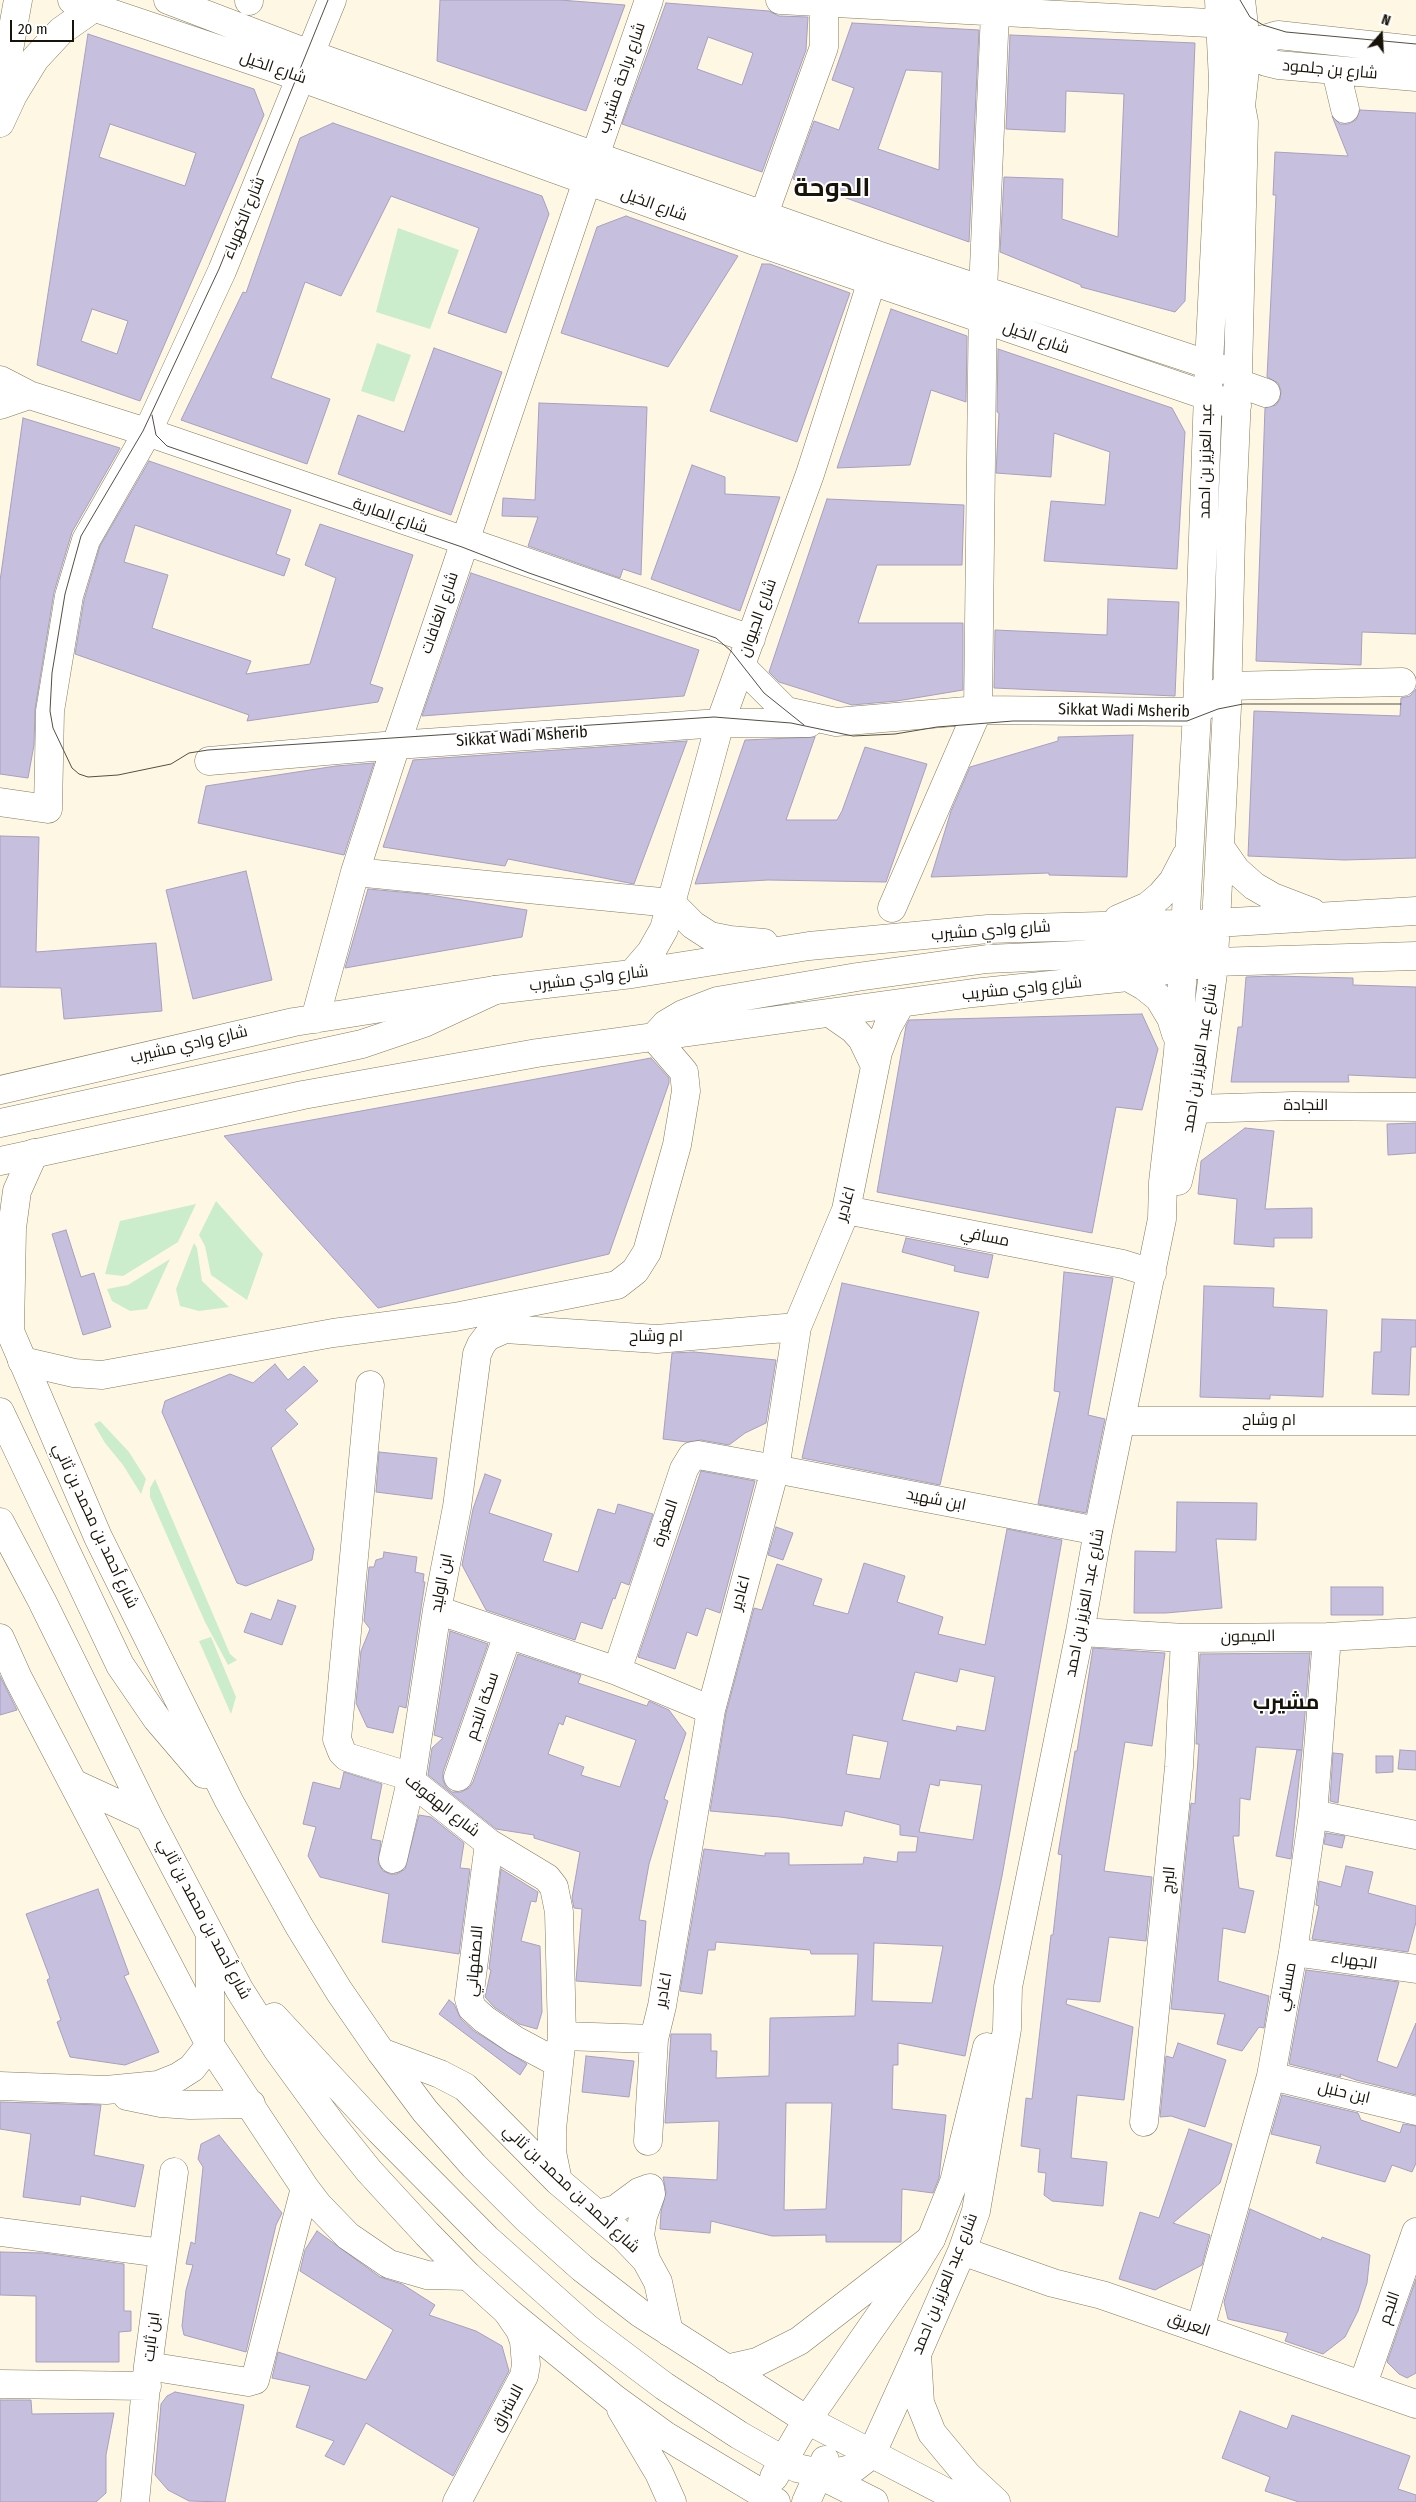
<!DOCTYPE html>
<html>
<head>
<meta charset="utf-8">
<style>
	body { margin:0 }
	#map { position:relative; width:1416px; height:2502px; overflow:hidden; background:#fef7e4; font-family:"Fira Sans Condensed",sans-serif }
	canvas { display:block }
	.north { position:absolute; left:1356px; top:10px; width:50px; height:50px; -webkit-text-stroke:4px #fff; paint-order:stroke; rotate:19deg; font-size:14px; font-weight:700; line-height:20px; text-align:center; color:#171308 }
	.north::after { content:''; display:block; margin:auto; width:18px; height:22px; background:#171308; clip-path:polygon(50% 0,100% 100%,50% 72%,0 100%) }
	.scale { position:absolute; left:10px; top:20px; width:64px; height:22px; box-sizing:border-box; border:2px solid #171308; border-top:0; padding-left:6px; font-size:15px; line-height:18px; white-space:nowrap; color:#171308; -webkit-text-stroke:4px #fff; paint-order:stroke }
</style>
</head>
<body>
<div id="map">
<canvas width="1416" height="2502"></canvas>
<div class="north">N</div>
<div class="scale">20 m</div>
</div>
<script>
const context = document.querySelector('canvas').getContext('2d');
context.lineJoin = 'round';
function fillPath(path, color) { context.fillStyle = color; context.fill(path, 'evenodd'); }
const shape = rows => new Path2D(rows.map(r => 'M' + r).join(''));
function stroke(path, color, width, dash) { context.strokeStyle = color; context.lineWidth = width; context.lineCap = dash ? 'butt' : 'round'; context.setLineDash(dash || []); context.stroke(path); }
function write(font, color, halo, rows, align = 'center') {
  context.font = font + ' "Fira Sans Condensed",Cairo,sans-serif'; context.lineWidth = 4; context.setLineDash([]); context.textBaseline = 'middle'; context.strokeStyle = halo; context.fillStyle = color; for (const [text, x, y, turn = 0] of rows) {
    context.save(); context.translate(x, y); context.rotate((+turn || 0) * Math.PI / 180); context.textAlign = isNaN(turn) ? turn : align; if (halo) context.strokeText(text, 0, 0); context.fillText(text, 0, 0); context.restore();
  }
}
fillPath(shape([
	[398,228,459,250,430,329,376,312],
	[377,343,411,355,394,402,361,391],
	[216,1201,263,1254,247,1300,211,1275,205,1246,199,1235],
	[196,1204,178,1242,123,1276,105,1274,120,1221],
	[194,1243,197,1248,202,1281,229,1307,199,1311,180,1306,176,1289],
	[170,1259,147,1309,130,1311,112,1301,107,1289,128,1285],
	[100,1421,129,1452,146,1479,141,1494,123,1465,105,1443,94,1424],
	[155,1479,230,1654,237,1660,228,1665,205,1622,150,1497,150,1488],
	[211,1637,236,1697,231,1714,199,1641]
]), '#cbedcc');
const building = shape([
	[440,0,560,0,625,5,586,111,437,61,440,0],
	[666,3,769,11,779,16,808,17,806,50,762,172,622,124,666,3],
	[708,37,753,53,742,85,697,69,708,37],
	[852,23,979,30,969,242,793,179,814,121,839,130,854,88,832,80,852,23],
	[906,70,942,72,939,170,878,149,906,70],
	[88,34,254,89,264,115,140,401,37,365,88,34],
	[110,124,196,153,185,186,99,157,110,124],
	[92,309,128,321,117,354,81,341,92,309],
	[1010,35,1195,43,1185,301,1175,312,1081,287,1081,285,1000,252,1004,177,1063,179,1062,219,1118,237,1124,94,1066,91,1065,132,1006,129,1010,35],
	[1360,110,1416,113,1416,634,1362,632,1361,665,1256,661,1265,408,1276,405,1280,399,1281,391,1278,383,1267,377,1276,195,1273,195,1275,152,1348,156,1332,116,1340,124,1348,124,1356,120,1360,110],
	[333,123,542,196,549,214,506,333,448,313,479,228,391,196,341,296,305,282,271,378,330,399,307,464,181,420,243,292,246,293,300,138,333,123],
	[626,216,738,256,668,367,561,333,597,227,626,216],
	[762,264,770,264,850,293,797,442,710,411,762,264],
	[891,309,967,336,966,402,931,390,910,465,837,468,891,309],
	[434,348,502,372,451,515,338,474,358,415,404,432,434,348],
	[998,349,1172,408,1185,432,1177,569,1044,561,1051,501,1105,505,1110,452,1054,433,1051,477,996,473,999,413,997,412,998,349],
	[539,403,647,407,641,575,623,569,620,578,528,546,538,517,502,516,503,498,535,500,539,403],
	[23,418,120,448,72,532,54,592,35,709,34,745,28,778,0,774,0,581,23,418],
	[149,461,291,510,276,554,290,559,284,576,135,525,124,562,168,575,152,628,251,661,246,674,310,664,336,578,305,565,320,524,413,555,370,684,383,688,378,702,247,721,249,715,75,654,84,600,100,546,149,461],
	[692,465,725,477,725,494,780,497,740,611,651,579,692,465],
	[827,499,964,505,962,565,877,565,858,623,963,623,963,690,897,701,852,705,779,682,769,672,827,499],
	[471,573,699,650,684,696,422,716,471,573],
	[1108,599,1179,602,1175,696,994,688,995,630,1107,635,1108,599],
	[1416,689,1416,858,1344,860,1248,856,1254,711,1400,716,1401,698,1410,696,1416,689],
	[1133,735,1127,877,1049,875,1049,873,931,877,951,811,970,767,1058,741,1058,737,1133,735],
	[815,737,786,820,837,820,842,811,865,747,927,764,886,882,768,880,695,884,745,740,815,737],
	[687,741,634,884,508,859,505,866,383,847,413,760,687,741],
	[374,763,344,855,198,823,206,786,336,766,374,763],
	[0,836,39,837,36,952,156,943,162,1011,64,1019,61,988,0,987,0,836],
	[246,871,272,980,193,999,166,890,246,871],
	[368,889,423,894,527,910,522,937,345,968,368,889],
	[1273,976,1353,978,1353,985,1416,987,1416,1078,1348,1075,1349,1082,1231,1082,1238,1027,1242,1027,1246,977,1273,976],
	[1142,1014,1158,1049,1142,1110,1116,1107,1092,1233,877,1192,906,1026,909,1020,1142,1014],
	[651,1058,669,1078,669,1083,609,1254,378,1308,224,1136,651,1058],
	[1416,1123,1416,1153,1388,1155,1387,1124,1416,1123],
	[1245,1128,1274,1131,1265,1209,1312,1208,1312,1238,1274,1238,1274,1247,1234,1244,1237,1199,1198,1194,1201,1161,1245,1128],
	[66,1230,81,1277,94,1273,111,1327,83,1335,52,1234,66,1230],
	[906,1238,993,1255,988,1278,954,1271,955,1266,902,1252,906,1238],
	[1064,1272,1113,1278,1088,1415,1105,1419,1086,1513,1038,1504,1060,1392,1054,1391,1064,1272],
	[842,1283,979,1312,940,1485,802,1458,842,1283],
	[1204,1286,1274,1288,1273,1307,1327,1310,1323,1397,1270,1395,1270,1399,1200,1397,1204,1286],
	[1382,1319,1416,1320,1416,1347,1411,1347,1409,1395,1372,1394,1374,1352,1381,1352,1382,1319],
	[694,1352,776,1360,766,1423,745,1433,729,1445,701,1440,687,1442,663,1439,672,1353,694,1352],
	[275,1364,288,1380,304,1366,318,1381,285,1410,298,1424,271,1448,314,1549,312,1560,246,1586,237,1583,162,1412,165,1401,230,1374,253,1383,275,1364],
	[379,1452,437,1458,432,1499,376,1492,379,1452],
	[701,1471,755,1481,720,1613,706,1608,697,1636,687,1632,675,1669,638,1657,701,1471],
	[485,1474,501,1480,489,1513,552,1534,543,1561,578,1572,598,1509,615,1514,618,1504,653,1514,629,1585,621,1582,615,1599,613,1598,602,1629,581,1622,575,1640,486,1610,462,1565,473,1509,485,1474],
	[1177,1502,1257,1503,1256,1540,1216,1539,1222,1608,1166,1613,1134,1613,1135,1551,1176,1552,1177,1502],
	[776,1527,793,1533,783,1560,768,1555,776,1527],
	[1007,1529,1062,1540,1002,1876,965,2056,898,2043,898,2065,893,2065,892,2109,946,2115,939,2178,933,2193,902,2189,901,2242,826,2242,826,2235,772,2236,711,2221,710,2233,660,2229,661,2212,666,2192,663,2177,717,2180,719,2121,665,2123,671,2034,711,2034,711,2051,717,2051,716,2078,769,2076,770,2018,855,2016,858,1954,811,1954,810,1950,716,1942,715,1950,708,1950,702,1994,680,1991,704,1849,765,1856,765,1853,789,1853,789,1865,863,1864,864,1857,897,1862,898,1852,916,1852,918,1837,900,1835,900,1825,845,1811,842,1826,780,1817,710,1811,726,1713,754,1608,762,1610,777,1564,822,1579,813,1605,848,1614,864,1563,905,1576,897,1602,943,1617,938,1634,985,1645,1007,1529],
	[960,1669,995,1677,985,1731,957,1726,956,1731,902,1720,915,1672,957,1682,960,1669],
	[853,1735,888,1742,880,1779,846,1774,853,1735],
	[940,1780,982,1785,973,1840,919,1832,930,1784,939,1786,940,1780],
	[874,1943,943,1946,932,2003,872,2001,874,1943],
	[786,2103,832,2103,826,2209,784,2210,786,2103],
	[384,1552,417,1557,415,1572,424,1574,423,1582,425,1582,406,1708,399,1706,393,1733,367,1727,356,1703,361,1651,370,1629,364,1621,369,1567,374,1567,376,1560,383,1558,384,1552],
	[1331,1587,1383,1587,1383,1615,1331,1615,1331,1587],
	[278,1600,296,1606,282,1645,244,1632,251,1613,271,1620,278,1600],
	[450,1631,488,1644,443,1772,443,1780,446,1787,452,1792,461,1792,469,1788,473,1782,518,1654,581,1675,578,1683,647,1706,649,1701,669,1710,686,1733,664,1799,668,1801,649,1864,639,1920,646,1921,641,1986,576,1981,582,1909,574,1908,572,1898,580,1852,534,1838,534,1835,496,1829,428,1775,432,1748,443,1738,434,1735,450,1631],
	[566,1716,636,1740,620,1787,581,1775,584,1767,548,1754,559,1723,563,1725,566,1716],
	[1093,1648,1165,1653,1152,1746,1125,1742,1104,1871,1152,1877,1146,1941,1109,1937,1100,2002,1067,1999,1066,2004,1133,2027,1124,2100,1077,2095,1071,2158,1107,2162,1103,2206,1052,2201,1044,2195,1046,2173,1038,2172,1040,2149,1021,2146,1026,2098,1032,2099,1051,1935,1053,1935,1062,1855,1058,1854,1075,1751,1077,1751,1093,1648],
	[1310,1653,1302,1750,1256,1747,1250,1800,1240,1798,1239,1836,1233,1836,1239,1888,1254,1891,1245,1933,1223,1928,1218,1981,1269,1996,1264,2028,1259,2027,1242,2051,1217,2044,1225,2014,1171,2009,1191,1803,1195,1804,1199,1744,1196,1744,1200,1654,1310,1653],
	[0,1676,17,1710,0,1715,0,1676],
	[1297,1750,1302,1750,1291,1859,1276,1856,1297,1750],
	[1400,1750,1416,1751,1416,1770,1398,1769,1400,1750],
	[1333,1753,1343,1754,1338,1803,1330,1801,1333,1753],
	[1376,1756,1393,1756,1393,1772,1376,1773,1376,1756],
	[344,1772,382,1784,371,1839,381,1841,378,1863,383,1871,390,1874,397,1874,405,1869,419,1815,431,1817,464,1843,460,1868,470,1869,459,1954,382,1942,389,1894,320,1877,308,1856,316,1827,303,1824,313,1782,340,1789,344,1772],
	[1326,1833,1345,1836,1342,1848,1324,1844,1326,1833],
	[1346,1866,1373,1872,1368,1893,1416,1906,1416,1922,1408,1952,1312,1939,1319,1906,1316,1905,1319,1881,1341,1887,1346,1866],
	[501,1869,538,1892,536,1902,531,1901,521,1941,540,1946,542,2012,537,2029,519,2024,494,2007,485,1997,491,1970,489,1969,501,1869],
	[98,1889,129,1974,124,1976,159,2052,125,2065,70,2057,57,2022,61,2020,47,1980,50,1978,26,1914,98,1889],
	[1306,1970,1399,1982,1377,2061,1397,2068,1416,2023,1416,2095,1356,2080,1340,2074,1341,2077,1289,2064,1306,1970],
	[449,2000,454,2004,461,2019,474,2031,527,2064,520,2075,439,2014,449,2000],
	[1178,2043,1226,2060,1205,2127,1171,2116,1160,2117,1166,2056,1173,2058,1178,2043],
	[586,2056,634,2061,629,2097,582,2092,586,2056],
	[1282,2095,1358,2113,1361,2120,1400,2133,1403,2124,1416,2126,1416,2163,1412,2172,1392,2165,1385,2182,1316,2163,1321,2146,1271,2134,1282,2095],
	[0,2102,101,2105,94,2155,144,2165,135,2207,81,2196,80,2205,23,2197,31,2134,0,2129,0,2102],
	[1189,2129,1232,2144,1220,2183,1173,2223,1210,2235,1202,2265,1155,2290,1119,2279,1140,2212,1159,2218,1189,2129],
	[219,2135,282,2213,276,2225,246,2352,184,2335,182,2326,186,2290,193,2265,186,2264,191,2242,195,2244,203,2167,198,2159,201,2144,219,2135],
	[1250,2209,1321,2240,1322,2237,1370,2255,1367,2283,1358,2311,1345,2337,1323,2354,1285,2341,1288,2333,1228,2319,1224,2302,1250,2209],
	[317,2231,380,2277,402,2284,435,2305,429,2315,476,2331,502,2346,509,2371,453,2476,366,2423,344,2465,325,2456,334,2441,296,2427,310,2386,272,2378,278,2352,366,2380,393,2330,300,2271,305,2250,317,2231],
	[0,2252,43,2253,124,2264,124,2311,131,2311,131,2331,119,2332,119,2362,36,2362,36,2296,0,2295,0,2252],
	[1416,2279,1416,2373,1407,2378,1399,2374,1387,2362,1416,2279],
	[175,2392,244,2405,225,2502,189,2501,168,2490,155,2475,161,2404,167,2396,175,2392],
	[0,2400,31,2400,32,2414,114,2413,106,2455,106,2493,96,2502,0,2502,0,2400],
	[1240,2411,1287,2429,1292,2415,1410,2456,1398,2489,1416,2495,1416,2502,1299,2502,1265,2491,1270,2477,1222,2458,1240,2411]
]);
fillPath(building, '#c6bfde');
stroke(building, '#a7a0be', 1);
const minor = shape([
	[72,0,277,69,755,241,1237,406],
	[168,0,307,53,595,156,880,256,1225,370],
	[780,0,1209,23],
	[249,1,249,0],
	[1236,43,1247,51,1241,0],
	[1247,51,1266,62,1278,65,1416,77],
	[1233,64,1258,41,1278,35,1416,50],
	[1336,71,1345,109],
	[595,156,649,0],
	[764,214,824,47,824,0],
	[0,380,29,395,156,435,751,639],
	[1238,383,1266,393],
	[0,405,29,395],
	[741,666,786,711,836,722,978,710,1197,712,1227,686,1402,682],
	[209,761,396,745,720,723,809,723],
	[0,802,48,809,50,711,69,596,86,540,147,433,222,271,332,0],
	[1220,847,1236,870,1254,886,1273,897,1312,912],
	[355,872,671,903,693,925,710,936,730,940,764,943],
	[892,908,978,710,983,291,995,12],
	[1118,919,1148,906,1161,895,1173,881,1186,856],
	[632,974,651,952,664,929,720,723,810,474,877,265],
	[1128,977,1144,986,1159,998,1171,1018,1176,1034],
	[830,1013,853,1029,862,1039,875,1066],
	[315,1019,355,872,396,745,587,181],
	[656,1035,666,1024,683,1014,717,1001,857,977,987,959,1099,954,1184,947,1201,943],
	[0,1090,294,1022,495,990,632,974,809,946,988,929,1216,923,1416,911],
	[1195,1109,1293,1106,1416,1107],
	[0,1161,303,1095,537,1053,973,993,1128,977,1214,962,1416,956],
	[1178,1181,1195,1109,1213,973,1216,923,1227,707,1231,534,1238,374,1244,122,1241,106,1247,51],
	[846,1210,1123,1264,1152,1273],
	[22,1361,74,1373,102,1375,333,1333,455,1317,617,1285,635,1271,647,1252,677,1145,686,1091,684,1072,654,1037],
	[370,1385,337,1739,342,1752,347,1757,402,1774,489,1843,547,1878,554,1887,559,1912,562,2036,552,2129,552,2152,558,2181],
	[1122,1421,1416,1421],
	[437,1610,617,1671,711,1710],
	[1080,1632,1185,1638,1327,1637,1416,1632],
	[0,1638,18,1678,210,2045,305,2188,318,2205,348,2236,389,2264,427,2275,468,2276],
	[617,1671,684,1469,692,1456,698,1455,775,1469,1098,1531],
	[458,1777,508,1634],
	[1313,1814,1416,1835],
	[489,1843,469,1999,472,2008,484,2019,515,2040,558,2063],
	[393,1859,411,1781,437,1610,457,1507,477,1354,481,1345,487,1337,505,1329,657,1339,797,1327],
	[1293,1952,1416,1969],
	[562,2036,654,2039,662,2006,711,1710,775,1469,797,1327,846,1210,878,1052,888,1026,901,1003],
	[381,2052,440,2074,465,2087,558,2181,624,2237,646,2260,658,2282,669,2332],
	[1271,2076,1416,2111],
	[0,2086,106,2090,158,2085,178,2077,192,2068,210,2045],
	[127,2096,161,2103,190,2105,251,2104],
	[1144,2122,1179,1767,1185,1638],
	[648,2141,654,2039],
	[598,2214,616,2209,639,2192,650,2188,651,2194,643,2216,640,2235,646,2260],
	[0,2232,162,2253],
	[962,2251,1053,2283,1102,2295,1416,2404],
	[1200,2329,1271,2076,1293,1952,1313,1814,1327,1637],
	[148,2366,248,2382,255,2380,305,2188],
	[0,2384,147,2386],
	[1363,2384,1416,2232],
	[807,2420,915,2265,931,2239,954,2182,987,2047],
	[871,2455,917,2354,962,2251,976,2211,1007,2029,1008,1987,1080,1632,1098,1531,1162,1219,1163,1182,1178,1052,1183,967,1197,712,1209,364,1223,81,1219,0],
	[135,2502,148,2366,174,2172],
	[457,2502,524,2376,526,2365,524,2341,520,2330,507,2311]
]);
const major = shape([
	[0,100,18,0],
	[0,123,13,95,35,59,61,31,95,7],
	[0,1123,362,1044,424,1023,495,990],
	[0,1308,98,1537,229,1801,299,1926,339,1991,381,2052,425,2111,474,2166,527,2219,582,2268,640,2313,807,2420,965,2502],
	[10,1329,12,1228,17,1191,34,1153],
	[0,1412,120,1665,157,1719,204,1774],
	[0,1522,42,1601,149,1818,239,1989,277,2049,333,2126,369,2171,427,2234,468,2276,507,2311,615,2399,666,2436,776,2502],
	[75,1784,149,1818],
	[210,1936,210,2045],
	[274,2017,380,2131,487,2239,587,2328,664,2386,739,2435,797,2468,820,2473,834,2473,854,2468,871,2455],
	[917,2354,920,2403,932,2433,967,2475,996,2502],
	[726,2369,757,2362,799,2341,931,2239],
	[621,2409,659,2473,672,2502],
	[815,2476,828,2479,874,2502],
	[774,2477,807,2420],
	[806,2502,825,2460]
]);
stroke(minor, '#847a5d', 29);
stroke(major, '#847a5d', 29);
stroke(minor, '#fff', 28);
stroke(major, '#fff', 28);
stroke(shape([
	[328,0,219,269,143,431,81,536,65,594,52,673,50,711,53,728,72,768,79,774,88,777,118,775,171,764,189,753,208,750,714,717,791,723,853,736,895,734,937,727,1013,721,1187,721,1218,709,1243,704,1401,704],
	[1240,0,1250,17,1263,25,1286,32,1416,44],
	[152,415,156,435,167,446,462,547,529,573,716,638,731,651,764,693,804,725]
]), '#544f42', 1);
write('16px', '#171308', '#fff', [
	["شارع الخيل",273,68,19],
	["شارع بن جلمود",1330,70,5],
	["شارع براحة مشيرب",622,78,-71],
	["شارع الخيل",654,205,20],
	["شارع الكهرباء",244,218,-68],
	["شارع الخيل",1036,338,19],
	["عبد العزيز بن احمد",1206,461,-89],
	["شارع المارية",390,516,19],
	["شارع الغافات",440,613,-71],
	["شارع الجيوان",758,618,-70],
	["Sikkat Wadi Msherib",1124,711,1],
	["Sikkat Wadi Msherib",522,737,-4],
	["شارع وادي مشيرب",991,931,-4],
	["شارع وادي مشيرب",589,979,-7],
	["شارع وادي مشريب",1022,989,-6],
	["شارع وادي مشيرب",189,1045,-13],
	["شارع عبد العزيز بن احمد",1200,1058,-81],
	["النجادة",1306,1106],
	["اغادير",846,1204,-74],
	["مسافي",985,1237,11],
	["ام وشاح",656,1337],
	["ام وشاح",1269,1421],
	["ابن شهيد",936,1500,11],
	["المغيرة",666,1523,-72],
	["شارع أحمد بن محمد بن ثاني",95,1526,65],
	["ابن الوليد",442,1583,-79],
	["اغادير",741,1593,-75],
	["شارع عبد العزيز بن احمد",1085,1603,-79],
	["الميمون",1248,1637,-1],
	["سكة النجم",483,1706,-71],
	["شارع الهفوف",442,1806,38],
	["البرج",1169,1880,-85],
	["شارع أحمد بن محمد بن ثاني",204,1919,62],
	["الاصفهاني",475,1961,-85],
	["الجهراء",1354,1961,8],
	["مسافي",1287,1987,-80],
	["اغادير",664,1990,-80],
	["ابن حنبل",1344,2093,13],
	["شارع أحمد بن محمد بن ثاني",571,2189,43],
	["شارع عبد العزيز بن احمد",945,2284,-68],
	["النجم",1390,2308,-71],
	["العريق",1189,2325,19],
	["ابن ثابت",152,2337,-83],
	["الاشراق",508,2408,-62]
]);
write('bold 21px', '#171308', '#fff', [
	["مشيرب",1286,1703]
]);
write('bold 26px', '#171308', '#fff', [
	["الدوحة",832,189]
]);
</script>
</body>
</html>
